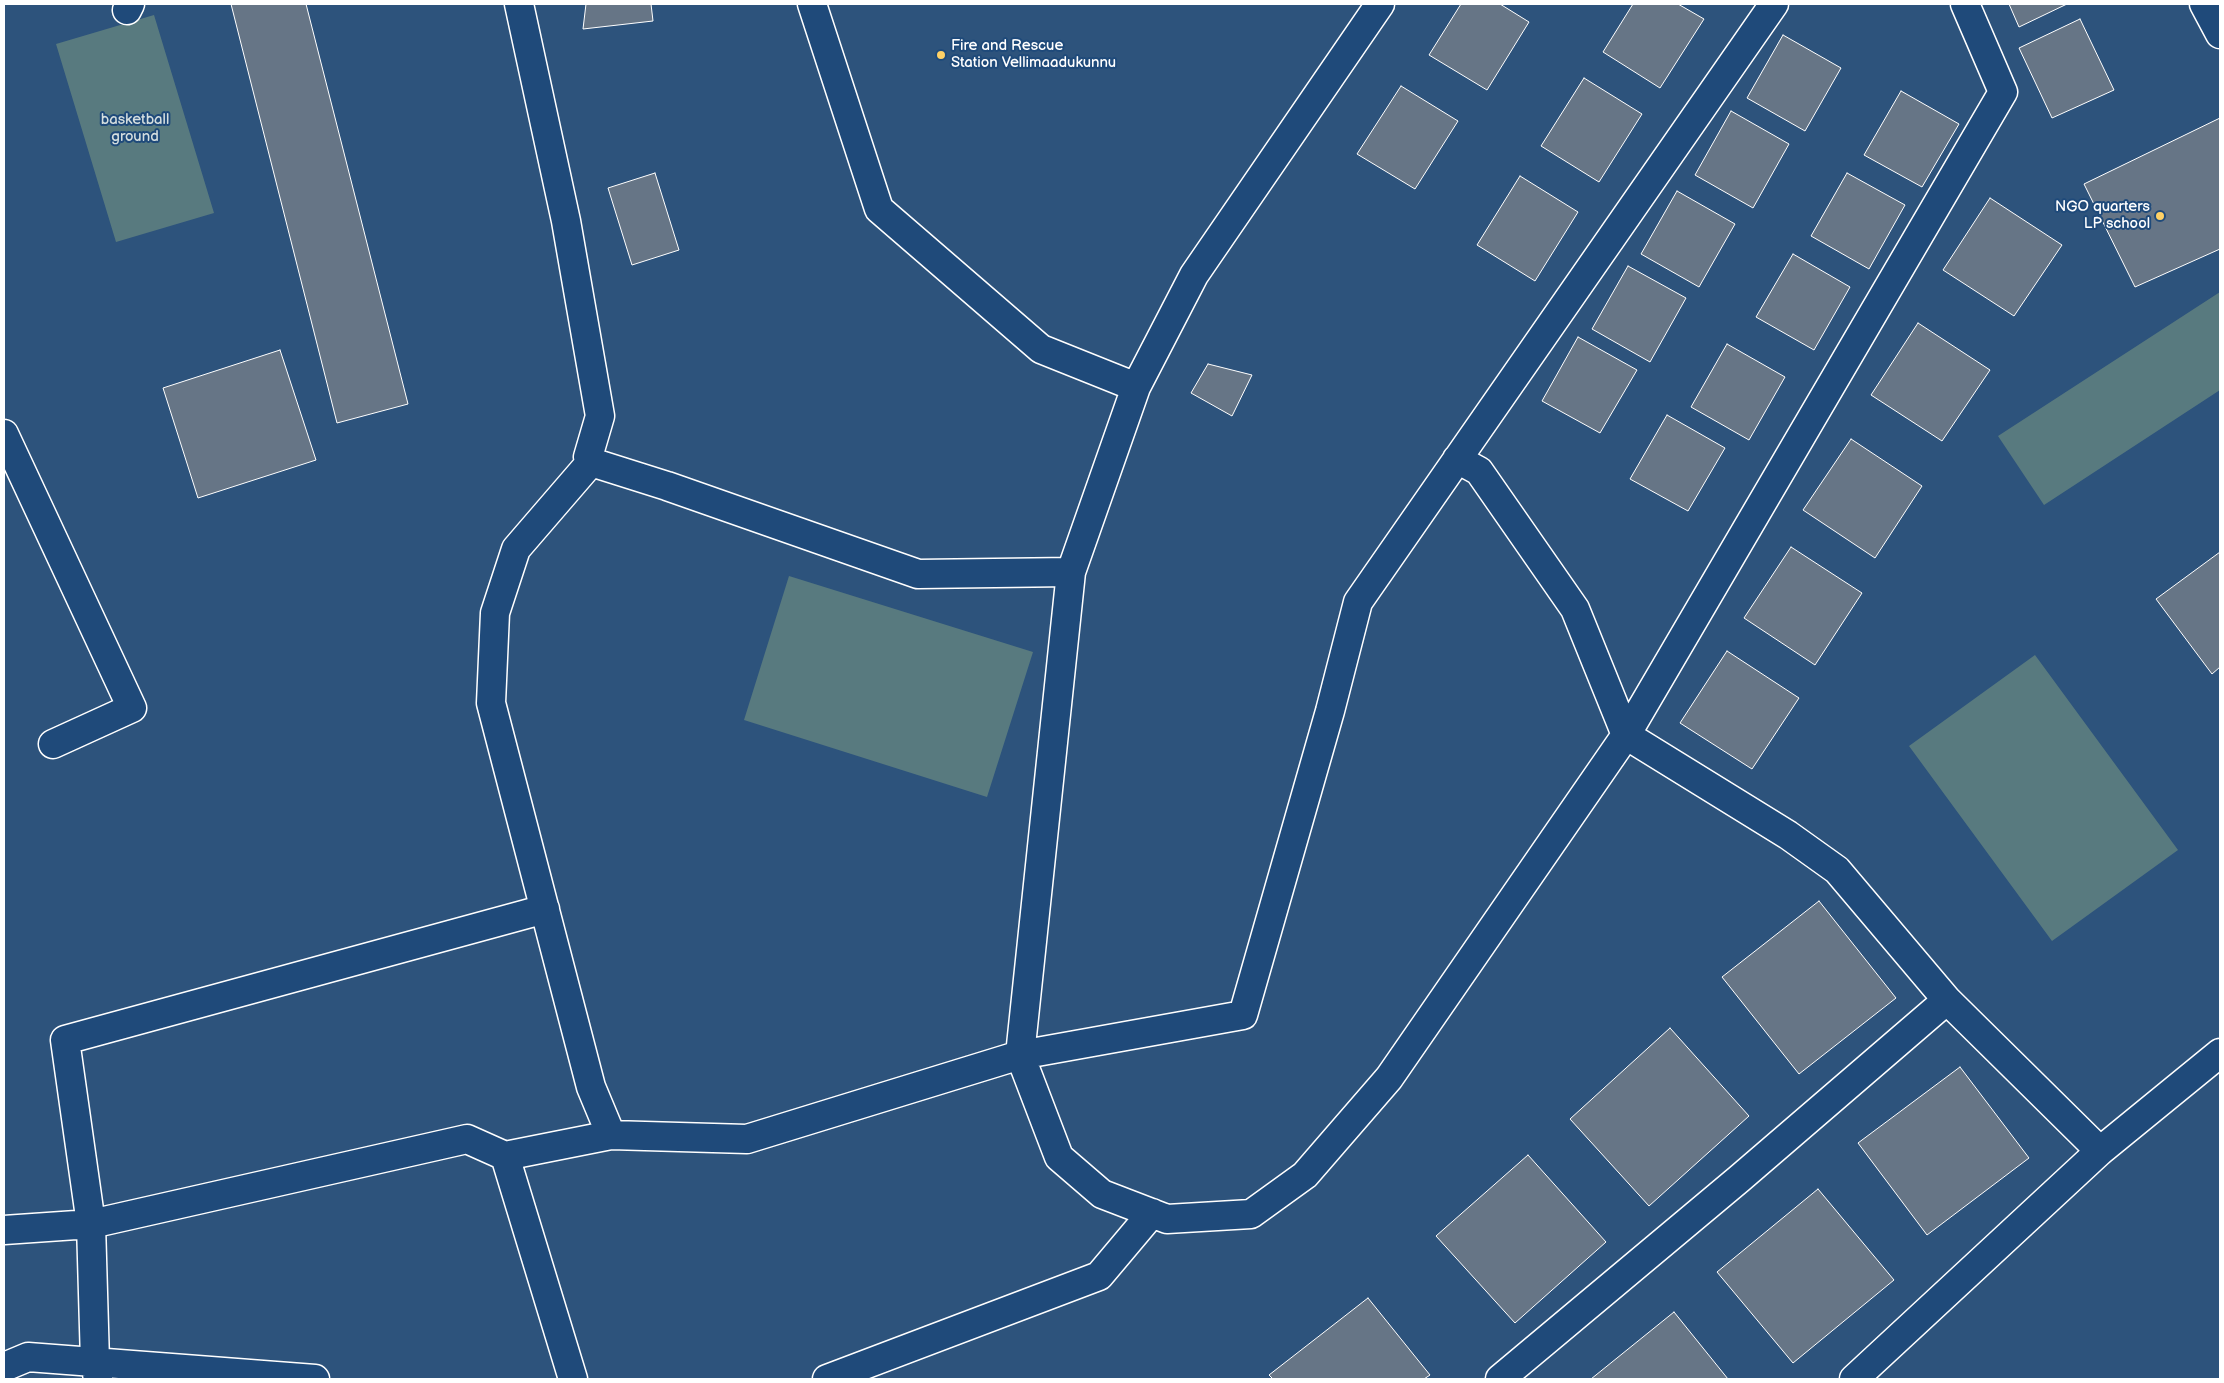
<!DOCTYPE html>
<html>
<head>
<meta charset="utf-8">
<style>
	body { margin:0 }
	#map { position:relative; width:2224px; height:1383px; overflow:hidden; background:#2d537c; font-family:"Balsamiq Sans",sans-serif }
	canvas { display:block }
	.frame { position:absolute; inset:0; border:5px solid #fff; pointer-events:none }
</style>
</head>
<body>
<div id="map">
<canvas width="2224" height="1383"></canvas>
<div class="frame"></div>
</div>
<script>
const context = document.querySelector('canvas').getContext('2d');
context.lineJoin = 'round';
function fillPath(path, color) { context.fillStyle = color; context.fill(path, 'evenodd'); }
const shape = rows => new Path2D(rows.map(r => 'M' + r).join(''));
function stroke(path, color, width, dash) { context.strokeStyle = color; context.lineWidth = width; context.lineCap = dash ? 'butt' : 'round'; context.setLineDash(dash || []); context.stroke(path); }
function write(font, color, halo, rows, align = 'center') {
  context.font = font + ' "Balsamiq Sans",sans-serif'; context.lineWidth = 4; context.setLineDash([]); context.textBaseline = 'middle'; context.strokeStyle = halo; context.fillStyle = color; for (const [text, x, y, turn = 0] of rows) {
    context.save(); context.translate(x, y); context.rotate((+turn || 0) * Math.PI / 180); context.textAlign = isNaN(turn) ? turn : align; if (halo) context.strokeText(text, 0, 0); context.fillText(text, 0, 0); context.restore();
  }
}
fillPath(shape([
	[154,15,214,213,116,242,56,44],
	[2220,292,2220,390,2044,505,1998,436],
	[789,576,1033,652,987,797,744,720],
	[2035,655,2178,850,2052,941,1909,746]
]), '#587a7f');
const building = shape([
	[231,4,306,4,408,404,337,423,231,4],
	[586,4,651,4,653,21,583,29,586,4],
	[1461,4,1500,4,1529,22,1487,90,1429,55,1461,4],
	[1633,4,1678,4,1704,19,1660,88,1603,52,1633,4],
	[2009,4,2067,4,2019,27,2009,4],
	[2080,19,2114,90,2052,118,2019,48,2080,19],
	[1783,35,1841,68,1805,131,1747,98,1783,35],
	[1584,78,1642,114,1599,182,1541,146,1584,78],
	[1401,86,1458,121,1415,189,1357,154,1401,86],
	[1901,91,1959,124,1922,187,1864,155,1901,91],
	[1731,111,1789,144,1753,208,1695,175,1731,111],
	[2220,118,2220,249,2135,287,2084,184,2220,118],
	[655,173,679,250,632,265,608,188,655,173],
	[1847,173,1905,205,1869,269,1811,236,1847,173],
	[1520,176,1578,212,1535,281,1477,245,1520,176],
	[1677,191,1735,224,1699,287,1641,254,1677,191],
	[1990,198,2062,245,2014,316,1943,270,1990,198],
	[1793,254,1850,287,1814,350,1756,317,1793,254],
	[1628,266,1686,298,1650,362,1592,329,1628,266],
	[1918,323,1990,370,1942,441,1871,395,1918,323],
	[1578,337,1637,370,1600,433,1542,401,1578,337],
	[1727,344,1785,377,1749,440,1691,407,1727,344],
	[280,350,316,460,198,498,163,388,280,350],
	[1208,364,1252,375,1232,416,1191,393,1208,364],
	[1667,415,1725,448,1688,511,1630,479,1667,415],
	[1851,439,1922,486,1875,558,1803,510,1851,439],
	[1791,547,1862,593,1815,665,1744,618,1791,547],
	[2220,552,2220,667,2212,674,2156,599,2220,552],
	[1727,651,1799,698,1752,769,1680,723,1727,651],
	[1819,901,1896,998,1799,1074,1722,977,1819,901],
	[1670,1028,1749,1116,1649,1206,1570,1119,1670,1028],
	[1960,1067,2029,1158,1927,1235,1858,1143,1960,1067],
	[1528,1155,1606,1242,1515,1323,1436,1236,1528,1155],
	[1818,1189,1894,1280,1793,1363,1717,1272,1818,1189],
	[1368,1298,1430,1375,1424,1379,1273,1379,1269,1375,1368,1298],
	[1674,1312,1728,1379,1591,1379,1674,1312]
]);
fillPath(building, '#667586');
stroke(building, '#fff', 1);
const minor = shape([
	[519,4,566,221,600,416,588,457,591,462],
	[812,4,879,209,1041,349,1136,387],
	[2204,4,2220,34],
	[127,10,130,4],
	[4,434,132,708,53,744],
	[1457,459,1479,471,1575,609,1626,735],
	[1071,572,1020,1055,1243,1015,1330,711,1358,602,1774,4],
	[1626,735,2003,92,1965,4],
	[545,909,65,1040,91,1224,467,1139,505,1156,573,1379],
	[611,1135,591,1087,491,703,495,613,516,549,591,462,667,486,918,574,1071,572,1136,387,1194,275,1380,4],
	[505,1156,611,1135,747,1139,1020,1055,1059,1157,1102,1194,1167,1219,1251,1214,1305,1175,1389,1078,1626,735,1788,835,1837,870,1947,1000,2100,1151],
	[4,1230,91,1224,95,1362,98,1379],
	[4,1367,28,1357,315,1379],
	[827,1379,1099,1276,1152,1213],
	[1500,1379,1739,1179,1947,1000],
	[1854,1379,2100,1151,2220,1053]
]);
stroke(minor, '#fff', 31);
stroke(minor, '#1f4a7a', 28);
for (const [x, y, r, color] of [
	[941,55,5,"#ffd166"],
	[2160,216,5,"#ffd166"]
]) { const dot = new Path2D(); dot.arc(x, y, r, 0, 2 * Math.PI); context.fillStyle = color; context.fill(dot); stroke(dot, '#1f4a7a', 2); }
write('15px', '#fff', '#1f4a7a', [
	["Fire and Rescue",951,46],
	["Station Vellimaadukunnu",951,63],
	["NGO quarters",2150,207,"right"],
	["LP school",2150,224,"right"]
], 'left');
write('15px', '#d5dedf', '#1f4a7a', [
	["basketball",135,120],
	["ground",135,137]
]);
</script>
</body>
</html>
